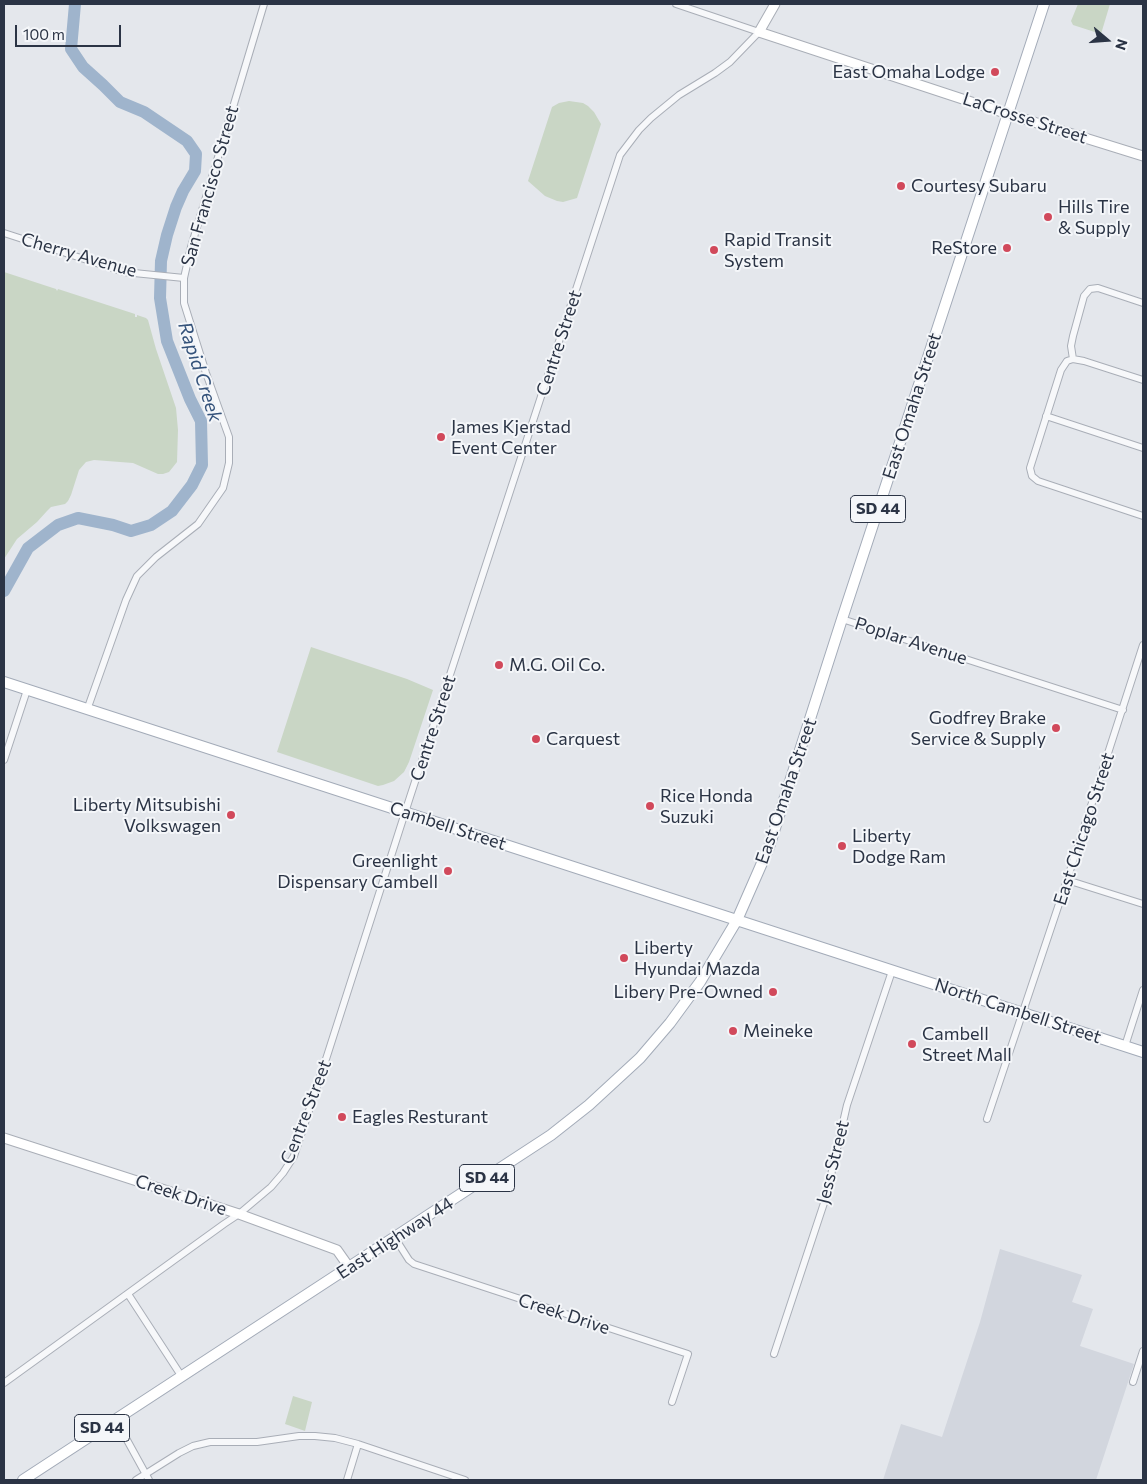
<!DOCTYPE html>
<html>
<head>
<meta charset="utf-8">
<style>
	body { margin:0 }
	#map { position:relative; width:1147px; height:1484px; overflow:hidden; background:#e4e7ec; font-family:Commissioner,sans-serif }
	canvas { display:block }
	.frame { position:absolute; inset:0; border:5px solid #2b3445; pointer-events:none }
	.north { position:absolute; left:1082px; top:15px; width:50px; height:50px; -webkit-text-stroke:4px #f4f6f9; paint-order:stroke; rotate:108deg; font-size:14px; font-weight:700; line-height:20px; text-align:center; color:#2b3445 }
	.north::after { content:''; display:block; margin:auto; width:18px; height:22px; background:#2b3445; clip-path:polygon(50% 0,100% 100%,50% 72%,0 100%) }
	.scale { position:absolute; left:15px; top:25px; width:106px; height:22px; box-sizing:border-box; border:2px solid #2b3445; border-top:0; padding-left:6px; font-size:15px; line-height:18px; white-space:nowrap; color:#2b3445; -webkit-text-stroke:4px #f4f6f9; paint-order:stroke }
</style>
</head>
<body>
<div id="map">
<canvas width="1147" height="1484"></canvas>
<div class="frame"></div>
<div class="north">N</div>
<div class="scale">100 m</div>
</div>
<script>
const context = document.querySelector('canvas').getContext('2d');
context.lineJoin = 'round';
function fillPath(path, color) { context.fillStyle = color; context.fill(path, 'evenodd'); }
const shape = rows => new Path2D(rows.map(r => 'M' + r).join(''));
function stroke(path, color, width, dash) { context.strokeStyle = color; context.lineWidth = width; context.lineCap = dash ? 'butt' : 'round'; context.setLineDash(dash || []); context.stroke(path); }
function write(font, color, halo, rows, align = 'center') {
  context.font = font + ' Commissioner,sans-serif'; context.lineWidth = 4; context.setLineDash([]); context.textBaseline = 'middle'; context.strokeStyle = halo; context.fillStyle = color; for (const [text, x, y, turn = 0] of rows) {
    context.save(); context.translate(x, y); context.rotate((+turn || 0) * Math.PI / 180); context.textAlign = isNaN(turn) ? turn : align; if (halo) context.strokeText(text, 0, 0); context.fillText(text, 0, 0); context.restore();
  }
}
fillPath(shape([
	[1000,1249,1082,1275,1072,1302,1093,1309,1080,1346,1134,1364,1096,1480,883,1480,901,1424,942,1437,980,1322]
]), '#d2d6de');
fillPath(shape([
	[1078,4,1110,4,1101,34,1073,25,1071,21],
	[569,101,583,103,588,106,594,112,601,124,577,198,563,202,557,201,545,196,528,181,552,107,559,103],
	[4,272,56,289,57,291,58,289,135,314,135,317,137,317,137,315,146,318,148,320,156,349,176,408,178,430,177,462,169,472,163,474,158,474,133,463,94,460,86,462,79,470,71,495,68,501,65,504,51,507,47,511,37,522,17,539,4,559],
	[311,647,407,679,433,690,409,762,404,772,394,781,383,785,378,786,277,752],
	[293,1396,312,1402,305,1431,285,1424]
]), '#c9d6c5');
stroke(shape([
	[4,591,28,548,58,525,78,518,113,525,131,531,151,525,172,511,192,485,202,465,201,421,190,399,167,341,160,298,161,261,167,235,176,207,183,191,195,171,196,154,187,141,144,112,120,102,103,85,83,67,71,49,75,4]
]), '#9fb4cc', 12);
const street = shape([
	[4,233,124,272,184,278],
	[1073,359,1071,346,1073,336,1084,296,1090,289,1098,288,1143,303],
	[1143,380,1084,361,1073,359,1067,361,1061,370,1030,468,1032,476,1038,481,1143,516],
	[1046,416,1143,448],
	[842,619,1123,710],
	[87,710,126,600,137,576,156,557,198,524,223,488,229,463,229,437,206,373,184,303,184,278,191,247,264,4],
	[4,760,27,690],
	[1067,880,1143,904],
	[1125,1046,1143,990],
	[987,1119,1067,880,1143,645],
	[395,1238,409,1260,414,1264,688,1354,672,1402],
	[128,1294,182,1377],
	[774,1354,826,1197,847,1105,892,971],
	[1133,1382,1143,1351],
	[4,1383,224,1224,239,1214,271,1187,283,1173,294,1156,327,1056,410,797,620,155,639,130,651,118,679,95,715,73,730,62,759,32,676,4],
	[116,1420,149,1480],
	[136,1480,179,1453,193,1446,210,1442,257,1442,299,1436,315,1436,335,1438,358,1444,465,1480],
	[347,1480,358,1444]
]);
const secondary = shape([
	[775,4,759,32,1008,114,1143,156],
	[4,1138,239,1214,337,1250,349,1267]
]);
const primary = shape([
	[4,682,1143,1052],
	[23,1480,551,1135,589,1105,640,1058,670,1023,700,982,737,920,769,847,842,619,1044,4]
]);
stroke(street, '#a9aeb7', 8);
stroke(secondary, '#a9aeb7', 11);
stroke(primary, '#a3abb8', 12);
stroke(street, '#f7f8fa', 6);
stroke(secondary, '#fff', 9);
stroke(primary, '#fff', 10);
for (const [x, y, r, color] of [
	[995,72,5,"#d1495b"],
	[901,186,5,"#d1495b"],
	[1048,217,5,"#d1495b"],
	[1007,248,5,"#d1495b"],
	[714,250,5,"#d1495b"],
	[441,437,5,"#d1495b"],
	[499,665,5,"#d1495b"],
	[1056,728,5,"#d1495b"],
	[536,739,5,"#d1495b"],
	[650,806,5,"#d1495b"],
	[231,815,5,"#d1495b"],
	[842,846,5,"#d1495b"],
	[448,871,5,"#d1495b"],
	[624,958,5,"#d1495b"],
	[773,992,5,"#d1495b"],
	[733,1031,5,"#d1495b"],
	[912,1044,5,"#d1495b"],
	[342,1117,5,"#d1495b"]
]) { const dot = new Path2D(); dot.arc(x, y, r, 0, 2 * Math.PI); context.fillStyle = color; context.fill(dot); stroke(dot, '#f4f6f9', 2); }
for (const [x, y, w] of [
	[878,509,55],
	[487,1178,55],
	[102,1428,55]
]) { const box = new Path2D(); box.roundRect(x - w / 2, y - 13.5, w, 27, 4); context.fillStyle = '#f4f6f9'; context.fill(box); stroke(box, '#2b3445', 1); }
write('bold 16px', '#2b3445', null, [
	["SD 44",878,509],
	["SD 44",487,1178],
	["SD 44",102,1428]
]);
write('18px', '#2b3445', '#f4f6f9', [
	["East Omaha Lodge",985,72,"right"],
	["Courtesy Subaru",911,186],
	["Hills Tire",1058,207],
	["& Supply",1058,228],
	["Rapid Transit",724,240],
	["System",724,261],
	["ReStore",997,248,"right"],
	["James Kjerstad",451,427],
	["Event Center",451,448],
	["M.G. Oil Co.",509,665],
	["Godfrey Brake",1046,718,"right"],
	["Service & Supply",1046,739,"right"],
	["Carquest",546,739],
	["Rice Honda",660,796],
	["Suzuki",660,817],
	["Liberty Mitsubishi",221,805,"right"],
	["Volkswagen",221,826,"right"],
	["Liberty",852,836],
	["Dodge Ram",852,857],
	["Greenlight",438,861,"right"],
	["Dispensary Cambell",438,882,"right"],
	["Liberty",634,948],
	["Hyundai Mazda",634,969],
	["Libery Pre-Owned",763,992,"right"],
	["Meineke",743,1031],
	["Cambell",922,1034],
	["Street Mall",922,1055],
	["Eagles Resturant",352,1117]
], 'left');
write('18px', '#2b3445', '#f4f6f9', [
	["LaCrosse Street",1025,118,18],
	["San Francisco Street",210,186,-74],
	["Cherry Avenue",79,255,16],
	["Centre Street",559,343,-72],
	["East Omaha Street",912,406,-72],
	["Poplar Avenue",911,641,18],
	["Centre Street",433,728,-72],
	["East Omaha Street",786,791,-71],
	["Cambell Street",448,826,18],
	["East Chicago Street",1084,829,-72],
	["North Cambell Street",1018,1011,18],
	["Centre Street",306,1112,-69],
	["Jess Street",833,1162,-76],
	["Creek Drive",181,1195,18],
	["East Highway 44",395,1238,-33],
	["Creek Drive",564,1314,18]
]);
write('italic 19px', '#34527a', '#f4f6f9', [
	["Rapid Creek",200,372,72]
]);
</script>
</body>
</html>
